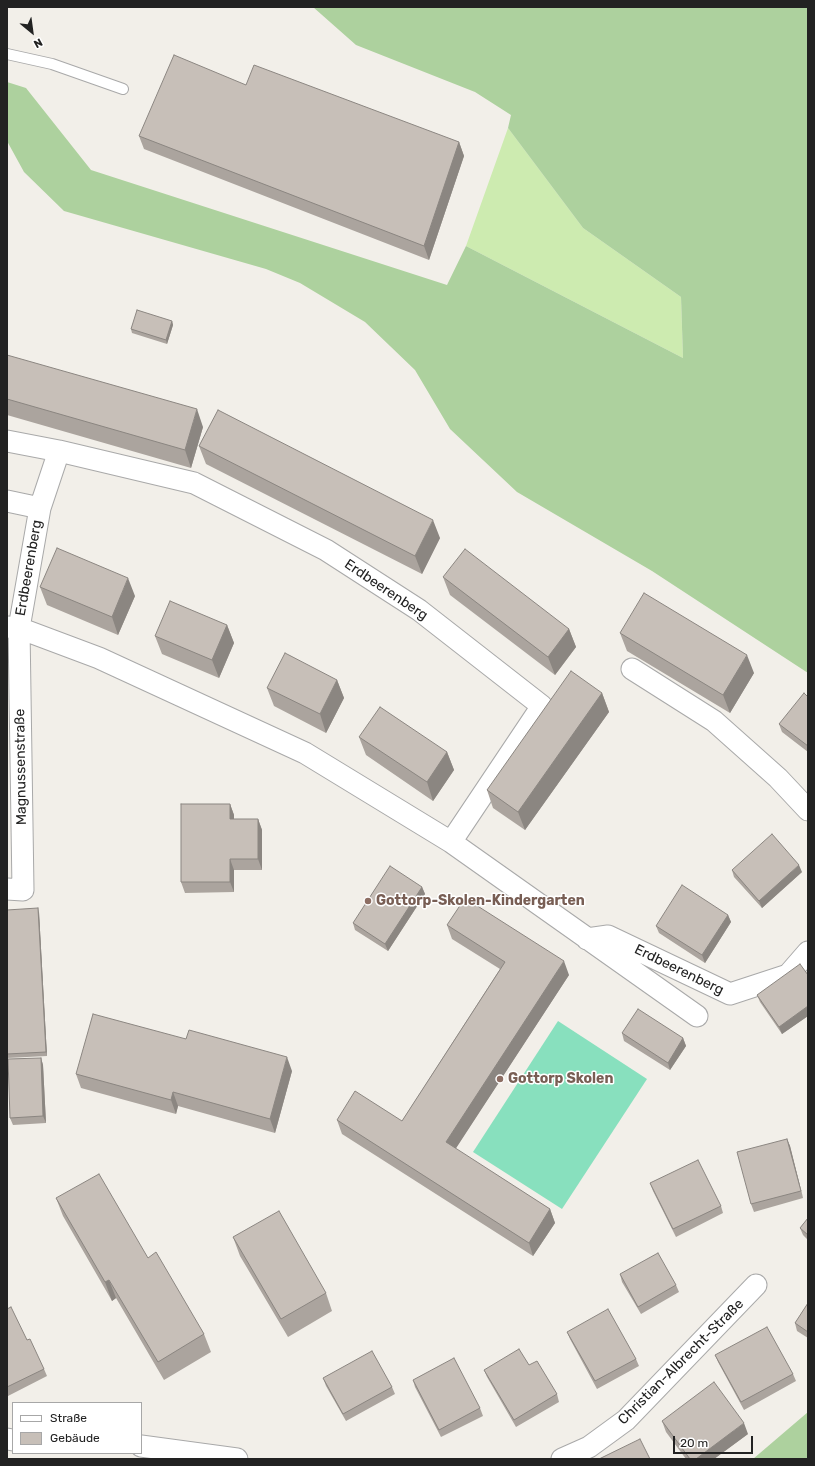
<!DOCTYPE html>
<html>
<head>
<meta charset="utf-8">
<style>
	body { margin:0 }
	#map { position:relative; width:815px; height:1466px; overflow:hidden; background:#f2efe9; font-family:Rubik,sans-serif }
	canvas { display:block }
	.frame { position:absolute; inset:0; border:8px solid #222; pointer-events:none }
	.legend { position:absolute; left:12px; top:1402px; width:130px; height:52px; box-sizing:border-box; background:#fff; border:1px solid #a7a7a7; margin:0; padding:5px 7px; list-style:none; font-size:12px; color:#222 }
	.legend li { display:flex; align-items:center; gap:8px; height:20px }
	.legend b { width:20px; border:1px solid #a7a7a7 }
	.north { position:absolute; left:12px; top:12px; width:40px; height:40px; -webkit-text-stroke:3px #fff; paint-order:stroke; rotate:151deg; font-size:11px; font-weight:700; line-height:16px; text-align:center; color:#222 }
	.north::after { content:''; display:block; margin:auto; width:14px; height:18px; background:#222; clip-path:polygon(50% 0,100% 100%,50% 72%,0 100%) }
	.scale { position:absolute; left:673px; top:1436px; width:80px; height:18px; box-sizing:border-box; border:2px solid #222; border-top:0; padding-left:5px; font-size:12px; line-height:14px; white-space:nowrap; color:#222; -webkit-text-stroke:3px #fff; paint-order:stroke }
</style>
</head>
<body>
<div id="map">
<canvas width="815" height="1466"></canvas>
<div class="frame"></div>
<ul class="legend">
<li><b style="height:5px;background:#fff"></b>Straße</li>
<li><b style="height:11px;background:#c7bfb8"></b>Gebäude</li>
</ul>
<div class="north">N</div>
<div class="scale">20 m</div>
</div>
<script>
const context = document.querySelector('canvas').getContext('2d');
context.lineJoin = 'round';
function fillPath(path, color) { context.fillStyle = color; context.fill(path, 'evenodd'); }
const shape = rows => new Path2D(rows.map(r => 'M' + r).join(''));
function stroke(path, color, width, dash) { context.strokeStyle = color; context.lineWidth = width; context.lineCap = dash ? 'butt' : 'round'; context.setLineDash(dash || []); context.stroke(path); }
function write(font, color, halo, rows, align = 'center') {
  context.font = font + ' Rubik,sans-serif'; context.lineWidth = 3; context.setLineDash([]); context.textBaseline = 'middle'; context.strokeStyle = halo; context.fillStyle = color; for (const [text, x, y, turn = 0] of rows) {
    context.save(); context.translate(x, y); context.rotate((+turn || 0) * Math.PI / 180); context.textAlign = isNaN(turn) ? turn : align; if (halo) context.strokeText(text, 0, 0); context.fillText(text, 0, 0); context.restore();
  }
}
fillPath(shape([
	[508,128,583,228,681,297,683,358,466,246]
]), '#cdebb0');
fillPath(shape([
	[313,7,808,7,808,673,652,571,517,492,450,429,415,370,365,322,300,283,266,269,64,211,24,172,7,141,7,82,26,88,91,170,447,285,466,246,683,358,681,297,583,228,508,128,511,115,475,92,356,45],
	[808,1412,808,1459,753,1459]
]), '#add19e');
fillPath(shape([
	[558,1021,647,1079,562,1209,473,1152]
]), '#88e0be');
const service = shape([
	[7,54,52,64,123,89]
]);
const minor = shape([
	[7,441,59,451,194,483,326,550,419,610,542,706,451,842],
	[7,501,40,508],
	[7,627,19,628,99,658,305,753,451,842,697,1016],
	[632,669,714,721,778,778,808,810],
	[7,889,23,890,19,628,40,508,59,451],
	[587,939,608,936,730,994,788,975,808,952],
	[7,1439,13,1440],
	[141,1446,237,1459],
	[562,1459,589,1447,626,1420,756,1285]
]);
stroke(service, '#a9a9a9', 12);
stroke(minor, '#a9a9a9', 23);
stroke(service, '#fff', 10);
stroke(minor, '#fff', 21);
fillPath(shape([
	[246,85,459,142,464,156,429,260,144,149,139,136],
	[172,321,173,325,167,344,132,333,131,329],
	[7,355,203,427,191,468,7,415],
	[199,446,440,538,422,574,206,464],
	[443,577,569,629,576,647,555,675,450,595],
	[40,587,135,596,118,635,47,605],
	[227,625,234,643,219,678,162,654,155,636],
	[620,633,754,673,730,713,627,651],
	[337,680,344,698,326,733,274,706,267,688],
	[602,693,609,712,525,830,493,808,487,790],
	[808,697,808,752,782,732,779,724],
	[359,737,447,752,454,770,433,801,366,755],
	[230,804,234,815,234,819,258,819,262,830,262,870,234,870,234,892,185,893,181,882],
	[732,870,802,872,762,908,734,877],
	[422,887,425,894,388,951,355,930,353,923],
	[7,910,39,912,47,1056,7,1058],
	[728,915,731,922,705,963,659,933,656,926],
	[447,925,569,975,455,1149,550,1209,555,1223,533,1256,342,1134,337,1120,402,1121,500,969,452,939],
	[808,975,808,1016,782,1034,760,1002,757,995],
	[622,1033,683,1038,686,1046,670,1070,624,1041],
	[41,1058,43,1065,46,1123,13,1125,10,1118],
	[292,1071,275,1133,178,1106,176,1114,81,1088,76,1074],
	[787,1139,790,1146,803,1198,754,1212,751,1204],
	[650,1183,721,1206,723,1213,676,1237,653,1191],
	[56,1198,148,1258,204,1334,211,1352,164,1380,116,1298,112,1301,63,1216],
	[808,1218,808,1240,803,1235,800,1228],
	[233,1237,326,1293,332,1311,288,1337,240,1256],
	[620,1274,676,1285,679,1292,641,1314,622,1282],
	[808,1303,808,1338,797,1331,795,1323],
	[7,1309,27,1340,44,1369,47,1376,8,1396,7,1394],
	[567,1332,636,1359,639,1366,597,1389,570,1339],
	[715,1355,793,1374,796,1381,744,1410,718,1362],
	[484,1370,557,1394,559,1402,516,1427,487,1377],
	[323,1378,392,1387,395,1394,346,1421,326,1386],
	[413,1380,480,1408,483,1416,441,1437,415,1387],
	[662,1421,748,1434,714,1459,686,1459,666,1432]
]), '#aba49e');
fillPath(shape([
	[459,142,464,156,429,260,424,246],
	[172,321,173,325,167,344,166,340],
	[197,409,203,427,191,468,185,450],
	[433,520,440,538,422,574,415,556],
	[128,578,135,596,118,635,112,617],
	[227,625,234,643,219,678,212,660],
	[569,629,576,647,555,675,548,657],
	[747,655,754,673,730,713,723,695],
	[337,680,344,698,326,733,320,714],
	[602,693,609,712,525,830,518,812],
	[447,752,454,770,433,801,427,782],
	[230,804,234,815,234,830,230,819],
	[258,819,262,830,262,870,258,859],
	[230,859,234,870,234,892,230,882],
	[799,865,802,872,762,908,759,901],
	[422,887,425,894,388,951,385,944],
	[38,908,39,912,47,1056,46,1052],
	[728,915,731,922,705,963,702,955],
	[564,961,569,975,451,1156,446,1142],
	[808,1006,808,1016,782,1034,779,1027],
	[683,1038,686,1046,670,1070,668,1063],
	[287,1057,292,1071,275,1133,270,1119],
	[41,1058,43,1065,46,1123,43,1116],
	[173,1092,178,1106,176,1114,171,1100],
	[787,1139,790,1146,803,1198,801,1191],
	[550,1209,555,1223,533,1256,529,1243],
	[109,1280,116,1298,112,1301,105,1282],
	[744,1423,748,1434,714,1459,696,1459]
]), '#8b8681');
const building = shape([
	[174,55,246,85,254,65,459,142,424,246,139,136,174,55],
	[137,310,172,321,166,340,131,329,137,310],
	[7,355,197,409,185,450,7,399,7,355],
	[218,410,433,520,415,556,199,446,218,410],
	[57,548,128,578,112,617,40,587,57,548],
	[465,549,569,629,548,657,443,577,465,549],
	[644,593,747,655,723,695,620,633,644,593],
	[170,601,227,625,212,660,155,636,170,601],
	[285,653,337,680,320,714,267,688,285,653],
	[571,671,602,693,518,812,487,790,571,671],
	[804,693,808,697,808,746,779,724,804,693],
	[380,707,447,752,427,782,359,737,380,707],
	[181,804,230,804,230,819,258,819,258,859,230,859,230,882,181,882,181,804],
	[772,834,799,865,759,901,732,870,772,834],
	[390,866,422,887,385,944,353,923,390,866],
	[682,885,728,915,702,955,656,926,682,885],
	[465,898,564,961,446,1142,550,1209,529,1243,337,1120,355,1091,402,1121,505,962,447,925,465,898],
	[38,908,46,1052,7,1054,7,910,38,908],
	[800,964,808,975,808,1006,779,1027,757,995,800,964],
	[638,1009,683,1038,668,1063,622,1033,638,1009],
	[93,1014,186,1039,189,1030,287,1057,270,1119,173,1092,171,1100,76,1074,93,1014],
	[41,1058,43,1116,10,1118,8,1059,41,1058],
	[787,1139,801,1191,751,1204,737,1152,787,1139],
	[698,1160,721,1206,673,1229,650,1183,698,1160],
	[99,1174,148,1258,156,1252,204,1334,158,1362,109,1280,105,1282,56,1198,99,1174],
	[279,1211,326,1293,281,1319,233,1237,279,1211],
	[808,1218,808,1235,800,1228,808,1218],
	[658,1253,676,1285,638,1307,620,1274,658,1253],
	[808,1303,808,1332,795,1323,808,1303],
	[11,1307,27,1340,30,1339,44,1369,7,1387,7,1309,11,1307],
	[608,1309,636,1359,595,1381,567,1332,608,1309],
	[767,1327,793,1374,741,1402,715,1355,767,1327],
	[519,1349,529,1365,537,1361,557,1394,514,1420,484,1370,519,1349],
	[372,1351,392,1387,343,1414,323,1378,372,1351],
	[454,1358,480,1408,439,1430,413,1380,454,1358],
	[714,1382,744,1423,696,1459,690,1459,662,1421,714,1382],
	[640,1439,650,1459,599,1459,640,1439]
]);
fillPath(building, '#c7bfb8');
stroke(building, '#8b8681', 1);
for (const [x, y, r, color] of [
	[368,901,4,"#8d6e63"],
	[500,1079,4,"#8d6e63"]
]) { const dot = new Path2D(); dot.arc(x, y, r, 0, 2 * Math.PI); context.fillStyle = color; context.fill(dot); stroke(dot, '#fff', 1.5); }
write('14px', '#222', '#fff', [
	["Erdbeerenberg",29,568,-80],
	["Erdbeerenberg",386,590,34],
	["Magnussenstraße",21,767,-91],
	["Erdbeerenberg",679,970,26],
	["Christian-Albrecht-Straße",681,1362,-45]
]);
write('bold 14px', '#785e54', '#fff', [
	["Gottorp-Skolen-Kindergarten",376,901],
	["Gottorp Skolen",508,1079]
], 'left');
</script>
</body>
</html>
